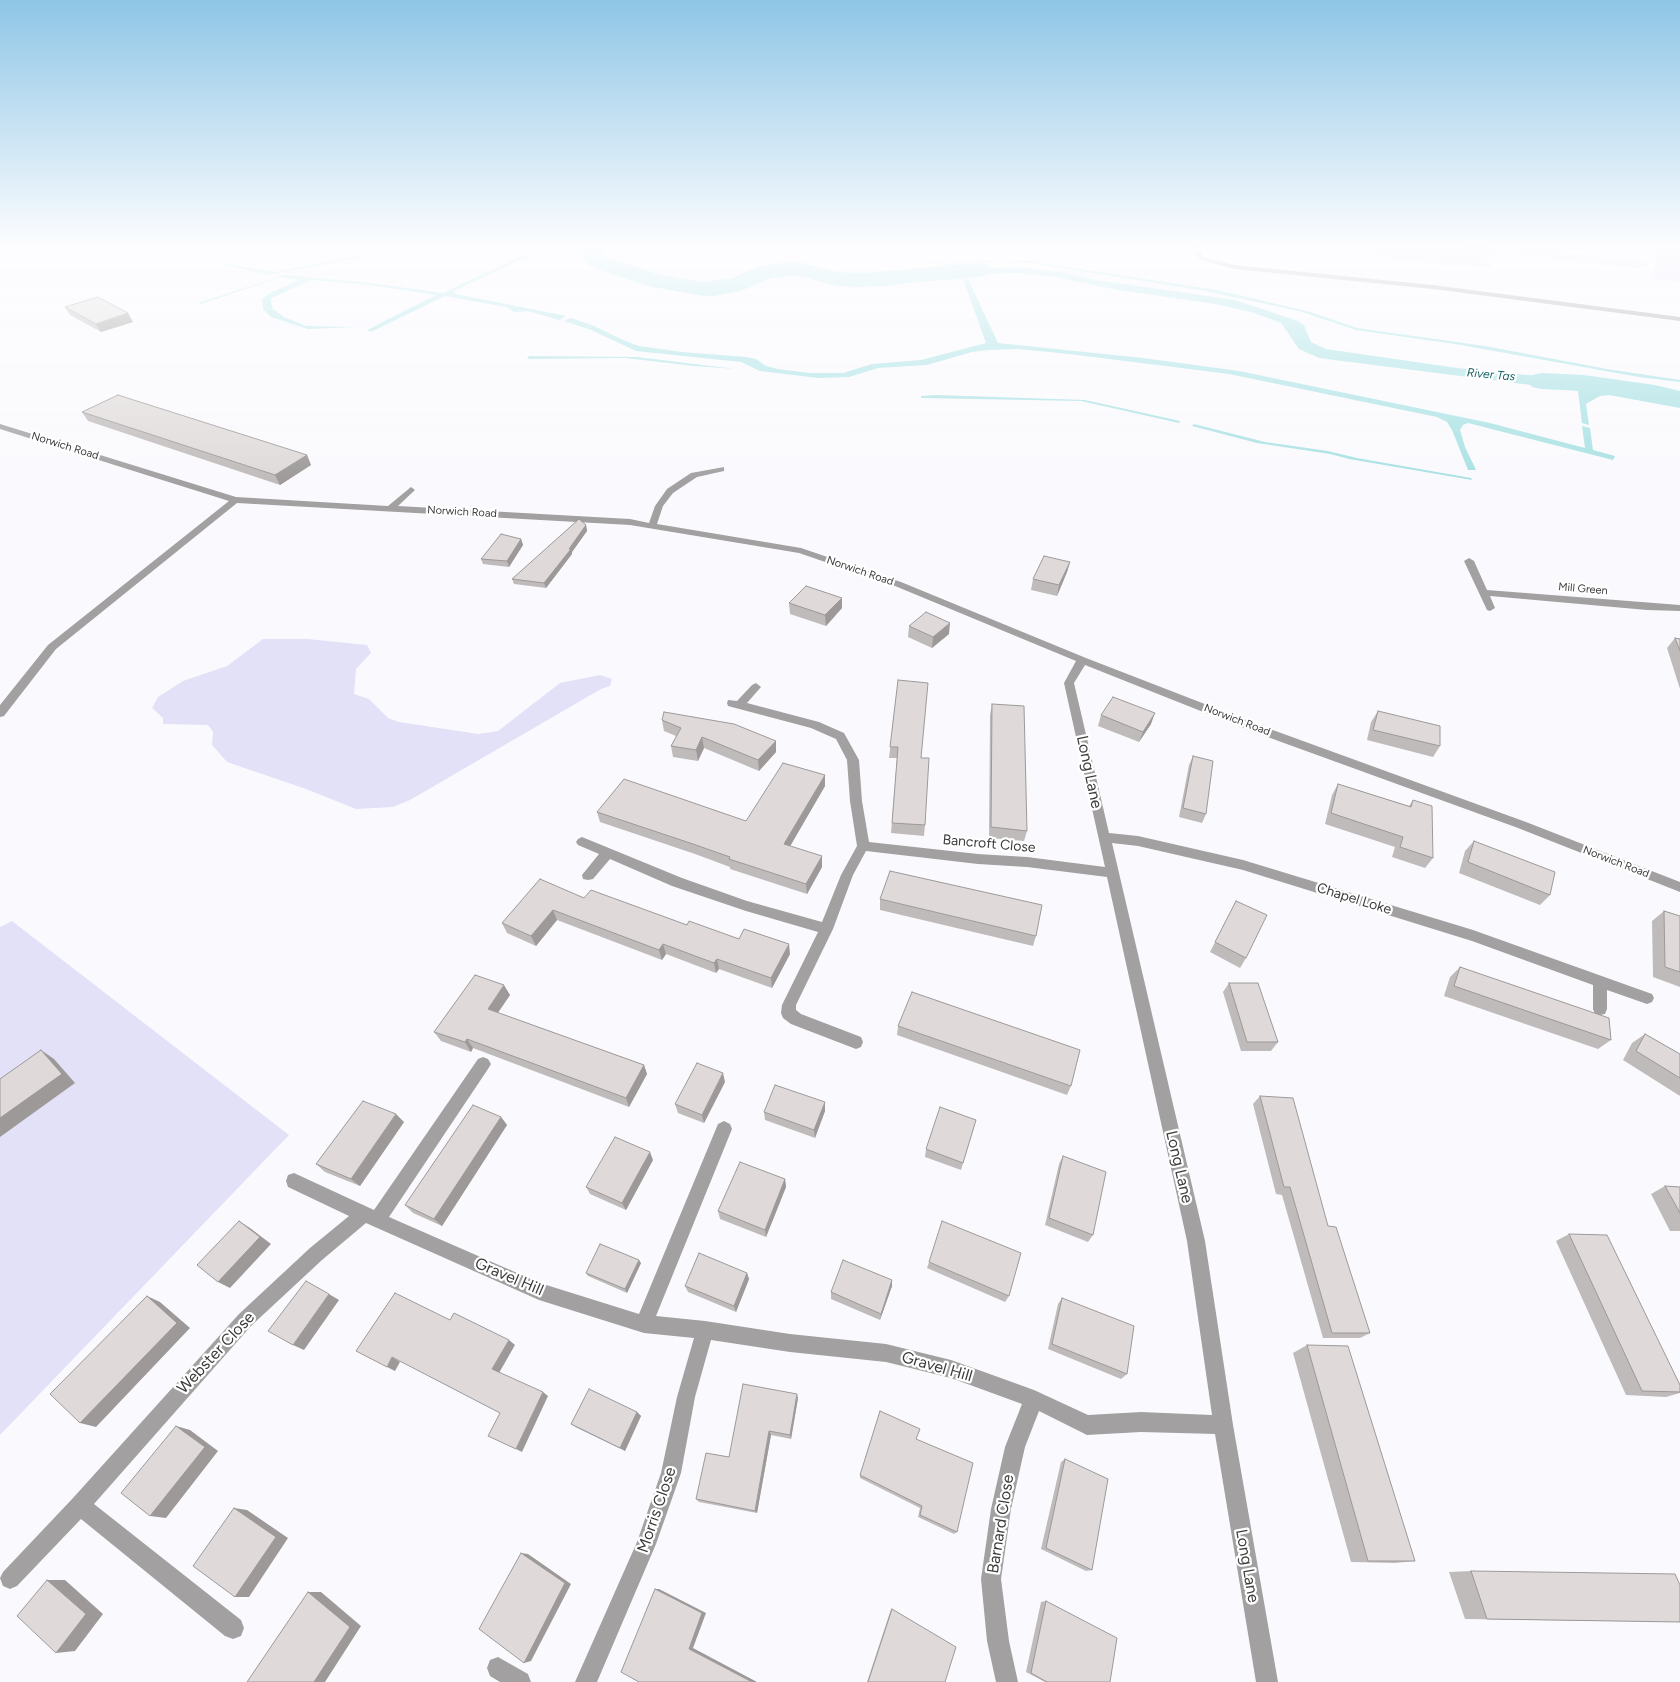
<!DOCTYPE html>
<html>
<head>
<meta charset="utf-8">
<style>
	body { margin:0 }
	canvas { display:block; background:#fafafe }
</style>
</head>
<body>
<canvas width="1680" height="1682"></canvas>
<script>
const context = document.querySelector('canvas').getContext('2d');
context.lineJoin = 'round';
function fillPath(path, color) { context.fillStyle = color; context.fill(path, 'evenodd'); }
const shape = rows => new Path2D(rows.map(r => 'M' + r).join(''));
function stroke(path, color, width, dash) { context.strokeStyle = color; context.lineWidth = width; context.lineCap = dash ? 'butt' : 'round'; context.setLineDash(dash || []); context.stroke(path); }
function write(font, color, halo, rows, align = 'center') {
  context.font = font + ' Figtree,sans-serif'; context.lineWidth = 4.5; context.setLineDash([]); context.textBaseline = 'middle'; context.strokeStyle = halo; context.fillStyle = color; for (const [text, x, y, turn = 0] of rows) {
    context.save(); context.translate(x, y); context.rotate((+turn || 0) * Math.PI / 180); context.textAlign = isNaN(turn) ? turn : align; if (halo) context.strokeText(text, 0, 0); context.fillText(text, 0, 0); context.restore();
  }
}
fillPath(shape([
	[1516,247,1645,262,1648,266,1638,268,1500,253,1499,257,1480,261,1491,265,1492,267,1487,268,1463,264,1446,266,1418,259,1411,261,1374,257,1376,252,1372,248],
	[1659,247,1680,247,1680,282,1652,278],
	[263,639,308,639,367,645,371,653,356,669,354,694,369,699,388,718,399,722,478,734,498,731,560,683,600,675,612,679,610,686,601,689,410,800,393,807,356,809,306,789,227,762,212,745,213,732,208,725,163,724,163,718,152,708,158,697,183,681,227,666],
	[12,921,289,1135,0,1435,0,927]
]), '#e2e1f8');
fillPath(shape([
	[404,247,416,247,272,274,258,273,210,261,275,272],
	[540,247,548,247,454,291,456,294,566,316,559,320,528,311,514,312,507,307,445,296,371,332,367,330,436,295,363,284,311,280,272,298,271,302,273,309,284,317,306,326,357,327,308,329,271,317,263,309,262,299,270,293,299,280,281,277,201,304,199,303,284,275,371,283,443,293],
	[586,247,598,247,597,255,604,260,640,272,710,290,731,286,770,269,789,263,807,265,844,278,871,280,895,279,919,274,980,268,1019,267,1061,272,1097,280,1235,300,1298,321,1304,325,1311,342,1326,349,1457,368,1568,379,1680,401,1680,408,1609,395,1600,396,1586,404,1589,425,1582,423,1578,391,1319,358,1299,349,1281,323,1251,312,1216,304,1118,290,1054,277,1022,273,973,274,885,286,841,284,800,273,787,272,739,291,714,296,701,295,627,276,591,261,585,255],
	[911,257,946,264,994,260,1028,261,1217,290,1307,311,1357,328,1485,346,1607,369,1680,380,1680,382,1639,377,1455,344,1356,330,1299,311,1205,291,1031,263,999,261,945,265,909,258],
	[963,279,968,279,998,343,1143,358,1239,371,1490,423,1585,448,1582,426,1590,428,1593,450,1615,456,1613,460,1468,423,1463,425,1460,430,1465,447,1476,470,1468,470,1452,430,1447,422,1437,417,1229,374,1069,354,1019,349,989,350,972,352,927,365,878,368,849,377,818,378,760,371,741,362,636,351,591,330,564,321,571,318,592,325,623,340,639,346,682,352,746,357,756,359,766,366,778,369,810,373,843,373,872,364,921,360,986,343],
	[529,356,637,357,736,369,694,366,625,358,527,359],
	[936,395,1085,400,1180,421,1179,423,1081,401,921,398,921,396],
	[1194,424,1265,442,1328,451,1357,458,1471,478,1472,480,1349,459,1330,454,1257,443,1192,426]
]), '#a8e1e3');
fillPath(shape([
	[582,247,606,247,602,252,607,257,661,275,704,282,732,278,759,266,791,262,804,263,838,272,862,273,979,263,987,265,990,270,987,275,979,277,862,287,838,286,803,277,791,276,765,279,748,288,729,293,704,296,648,286,591,267,581,256,580,250,582,247],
	[1542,373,1584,375,1655,385,1680,391,1680,407,1655,401,1584,391,1542,389,1532,387,1528,381,1532,375,1542,373]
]), '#a8e1e3');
fillPath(shape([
	[1194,247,1200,247,1201,254,1205,258,1234,265,1433,285,1680,317,1680,321,1433,289,1234,269,1201,260,1195,254,1194,247],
	[0,424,236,497,388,506,411,487,415,490,398,506,630,519,649,523,655,506,667,489,691,473,724,467,724,471,697,477,673,493,663,506,657,524,801,548,901,582,1086,658,1259,725,1526,822,1680,882,1680,892,1518,828,1251,731,1085,665,1074,683,1109,833,1138,836,1243,860,1473,930,1652,994,1654,998,1652,1002,1647,1004,1607,990,1607,1009,1605,1014,1600,1015,1595,1014,1593,1009,1593,985,1472,941,1243,870,1138,846,1112,843,1205,1241,1233,1425,1278,1682,1256,1682,1215,1434,1141,1432,1087,1435,1039,1411,1025,1447,1011,1509,1001,1579,1009,1641,1018,1682,996,1682,987,1641,981,1579,991,1509,1005,1447,1022,1404,951,1378,886,1362,790,1352,711,1340,695,1397,681,1473,656,1544,597,1682,575,1682,637,1542,661,1473,677,1397,694,1338,644,1333,539,1300,366,1223,322,1260,251,1326,94,1504,241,1620,244,1628,241,1636,233,1639,225,1636,81,1519,17,1586,10,1589,3,1586,0,1578,3,1572,73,1498,239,1314,310,1248,349,1216,288,1187,286,1181,288,1175,294,1173,374,1210,478,1059,483,1057,488,1059,491,1064,488,1069,389,1217,540,1283,639,1314,718,1124,724,1121,730,1124,732,1129,656,1316,705,1321,790,1334,886,1344,951,1360,1034,1390,1088,1415,1141,1412,1212,1415,1187,1241,1107,877,1027,867,978,864,866,851,853,875,833,929,796,1005,796,1010,801,1014,861,1037,863,1042,861,1047,856,1049,791,1024,783,1018,781,1013,782,1005,818,932,746,911,672,886,610,859,593,879,588,880,583,879,582,875,599,854,578,845,576,842,578,839,582,837,682,878,747,901,822,922,841,875,857,846,850,801,847,760,836,739,811,728,728,706,727,703,728,700,737,701,752,685,756,683,761,687,747,703,819,722,844,733,859,760,862,801,869,842,978,854,1027,857,1105,867,1064,683,1076,661,895,586,799,553,630,525,237,503,56,649,4,716,0,717,0,705,48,645,229,501,0,429,0,424],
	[1469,558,1474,561,1487,590,1680,605,1680,611,1647,610,1490,596,1495,608,1490,611,1487,610,1464,561,1469,558],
	[498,1657,528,1674,531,1682,500,1682,490,1676,487,1668,490,1660,498,1657]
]), '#a2a0a0');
fillPath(shape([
	[65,307,128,313,133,322,101,332,70,315],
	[82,412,307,455,311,465,280,485,88,421],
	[586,525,587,531,572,552,572,554,546,588,514,584,512,579],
	[521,539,523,545,509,567,483,564,481,559],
	[1070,562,1067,572,1057,596,1031,590,1033,579],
	[789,603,842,608,826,626,790,614],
	[909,626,949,634,932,648,908,637],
	[1675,638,1680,639,1680,689,1667,648],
	[898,680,921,758,925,825,924,836,891,833,897,758,889,758],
	[992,704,1027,831,1024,841,989,838,990,715],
	[1378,711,1440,746,1433,757,1367,740,1371,722],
	[1101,715,1151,724,1139,742,1098,726],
	[662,720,776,741,776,752,759,771,704,748,698,761,673,757,671,746,676,736,664,731],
	[1193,756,1206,814,1202,823,1179,817,1189,765],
	[1338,784,1409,806,1413,800,1433,858,1425,868,1392,857,1395,847,1325,824,1332,795],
	[825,786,790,846,822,867,807,894,730,869,730,867,695,854,600,822,597,812,746,821],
	[1474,841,1550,895,1540,905,1459,873,1465,851],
	[584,898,687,925,739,939,790,954,772,988,719,969,716,973,666,954,662,960,557,920,536,946,507,933,502,923],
	[880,899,1036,936,1033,946,880,910],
	[1236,901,1246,958,1240,968,1210,952],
	[1664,911,1680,916,1680,987,1653,977,1652,921],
	[1460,967,1611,1040,1598,1049,1444,996,1450,977],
	[1229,983,1278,1042,1271,1051,1241,1051,1223,992],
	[510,995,498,1013,644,1065,647,1074,629,1107,473,1048,471,1052,441,1041,434,1032],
	[898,1026,1071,1086,1067,1095,897,1035],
	[1645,1034,1680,1054,1680,1096,1623,1060,1632,1043],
	[725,1082,704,1123,678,1113,675,1104],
	[1260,1096,1328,1226,1370,1333,1360,1338,1323,1338,1282,1195,1276,1194,1253,1104],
	[825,1102,825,1111,815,1138,765,1120,764,1112],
	[501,1117,507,1125,442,1226,413,1213,405,1205],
	[976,1120,961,1170,925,1157,926,1149],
	[404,1122,360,1186,325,1172,316,1164],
	[1063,1156,1093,1235,1088,1242,1045,1225,1059,1164],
	[653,1160,626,1210,590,1194,586,1187],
	[785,1179,786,1187,766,1237,720,1219,718,1211],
	[1665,1186,1680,1187,1680,1231,1670,1231,1651,1194],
	[1569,1234,1680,1385,1680,1393,1666,1397,1626,1395,1556,1241],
	[929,1262,1009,1296,1005,1302,927,1268],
	[641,1263,627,1293,588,1276,586,1273],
	[747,1273,749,1279,736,1312,688,1292,685,1286],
	[892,1280,892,1286,880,1320,831,1299,831,1292],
	[1062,1298,1127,1374,1121,1379,1048,1349,1058,1304],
	[1307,1345,1415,1561,1395,1563,1351,1562,1293,1353],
	[798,1398,791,1439,771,1435,757,1513,699,1502,696,1499],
	[637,1412,641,1416,625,1451,577,1428,571,1424],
	[916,1439,957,1532,954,1534,918,1517,920,1508,860,1478,860,1475],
	[1065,1459,1092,1570,1086,1571,1041,1549,1061,1462],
	[1471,1571,1680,1622,1465,1619,1449,1572],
	[1046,1601,1110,1682,1045,1682,1026,1672,1041,1602],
	[891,1609,892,1609,945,1682,867,1682]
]), '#c0bbbb');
fillPath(shape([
	[128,313,133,322,101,332,96,324],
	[307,455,311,465,280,485,275,475],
	[586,525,587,531,572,552,572,554,546,588,544,583],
	[521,539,523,545,509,567,507,561],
	[1070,562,1067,572,1057,596,1059,585],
	[842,598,842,608,826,626,825,615],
	[950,623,949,634,932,648,933,637],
	[1155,713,1151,724,1139,742,1143,732],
	[702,737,704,748,698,761,696,750],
	[776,741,776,752,759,771,758,760],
	[825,775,825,786,785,855,784,844],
	[822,856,822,867,807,894,806,884],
	[553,910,557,920,536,946,531,936],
	[663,944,666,954,662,960,659,950],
	[789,944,790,954,772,988,771,978],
	[717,959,719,969,716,973,714,963],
	[504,985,510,995,494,1018,488,1009],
	[467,1039,473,1048,471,1052,465,1042],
	[41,1050,54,1059,75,1083,0,1137,0,1118],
	[644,1065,647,1074,629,1107,626,1098],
	[723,1073,725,1082,704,1123,702,1115],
	[825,1102,825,1111,815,1138,814,1130],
	[396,1114,404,1122,360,1186,351,1179],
	[501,1117,507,1125,442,1226,434,1219],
	[650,1152,653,1160,626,1210,622,1203],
	[785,1179,786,1187,766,1237,765,1230],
	[239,1221,250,1228,271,1244,230,1288,218,1282],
	[639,1260,641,1263,627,1293,625,1289],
	[747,1273,749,1279,736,1312,734,1306],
	[892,1280,892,1286,880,1320,881,1314],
	[329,1294,339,1300,304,1350,293,1345],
	[147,1296,160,1302,190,1328,96,1427,80,1423],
	[509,1340,515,1345,499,1373,492,1369],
	[392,1357,400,1362,395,1371,387,1367],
	[543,1392,548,1396,522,1452,516,1449],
	[797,1394,798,1398,791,1439,790,1435],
	[637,1412,641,1416,625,1451,620,1448],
	[176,1426,190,1430,218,1451,166,1518,150,1516],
	[769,1431,771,1435,757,1513,755,1511],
	[234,1508,247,1510,288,1538,249,1597,235,1597],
	[521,1553,528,1554,571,1584,531,1661,524,1663],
	[47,1580,65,1580,103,1614,75,1651,56,1653],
	[655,1589,659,1589,706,1613,693,1648,757,1682,752,1682,689,1649],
	[308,1592,321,1592,361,1626,325,1682,314,1682]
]), '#9c9998');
const building = shape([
	[98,297,128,313,96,324,65,307,98,297],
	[118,395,307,455,275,475,82,412,118,395],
	[579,519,586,525,569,549,571,549,544,583,512,579,579,519],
	[501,534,521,539,507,561,481,559,501,534],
	[1044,556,1070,562,1059,585,1033,579,1044,556],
	[806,586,842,598,825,615,789,603,806,586],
	[926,612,950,623,933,637,909,626,926,612],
	[1675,638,1680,639,1680,651,1675,638],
	[898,680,928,683,921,758,929,758,925,825,892,823,898,747,890,747,898,680],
	[1113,697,1155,713,1143,732,1101,715,1113,697],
	[992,704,1024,706,1027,831,991,827,992,704],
	[1378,711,1440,726,1440,746,1373,730,1378,711],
	[664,712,734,724,776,741,758,760,702,737,696,750,671,746,681,728,662,720,664,712],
	[1193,756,1213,761,1206,814,1183,808,1193,756],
	[783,763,825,775,784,844,822,856,806,884,729,859,730,857,693,844,597,812,624,779,746,821,783,763],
	[1338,784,1411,807,1413,800,1432,806,1433,858,1400,847,1403,837,1331,813,1338,784],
	[1474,841,1555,872,1550,895,1468,862,1474,841],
	[890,871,1042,905,1036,936,880,899,890,871],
	[540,879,584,898,591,890,687,925,689,921,739,939,744,929,789,944,771,978,717,959,714,963,663,944,659,950,553,910,531,936,502,923,540,879],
	[1236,901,1267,915,1246,958,1215,942,1236,901],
	[1664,911,1680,916,1680,972,1665,967,1664,911],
	[1460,967,1609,1018,1611,1040,1454,986,1460,967],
	[475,975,504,985,488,1009,644,1065,626,1098,467,1039,465,1042,434,1032,475,975],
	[1229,983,1258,983,1278,1042,1247,1042,1229,983],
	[912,992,1080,1050,1071,1086,898,1026,912,992],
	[1645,1034,1680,1054,1680,1078,1636,1051,1645,1034],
	[41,1050,62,1074,0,1118,0,1079,41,1050],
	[697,1063,723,1073,702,1115,675,1104,697,1063],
	[775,1085,825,1102,814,1130,764,1112,775,1085],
	[1260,1096,1293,1098,1328,1226,1336,1227,1370,1333,1332,1333,1290,1187,1284,1187,1260,1096],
	[363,1101,396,1114,351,1179,316,1164,363,1101],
	[473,1105,501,1117,434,1219,405,1205,473,1105],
	[940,1107,976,1120,963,1163,926,1149,940,1107],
	[615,1137,650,1152,622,1203,586,1187,615,1137],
	[1063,1156,1106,1172,1093,1235,1049,1218,1063,1156],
	[740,1162,785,1179,765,1230,718,1211,740,1162],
	[1665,1186,1680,1187,1680,1213,1665,1186],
	[239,1221,260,1237,218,1282,197,1265,239,1221],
	[942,1221,1021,1253,1009,1296,929,1262,942,1221],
	[1569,1234,1607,1235,1680,1385,1680,1392,1642,1391,1569,1234],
	[600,1244,639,1260,625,1289,586,1273,600,1244],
	[699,1253,747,1273,734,1306,685,1286,699,1253],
	[843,1260,892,1280,881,1314,831,1292,843,1260],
	[306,1281,329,1294,293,1345,268,1331,306,1281],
	[395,1293,450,1320,454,1313,509,1340,492,1369,543,1392,516,1449,488,1436,500,1413,392,1357,387,1367,356,1351,395,1293],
	[147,1296,177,1323,80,1423,50,1394,147,1296],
	[1062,1298,1134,1326,1127,1374,1052,1344,1062,1298],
	[1307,1345,1348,1346,1415,1561,1368,1561,1307,1345],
	[743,1384,797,1394,790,1435,769,1431,755,1511,696,1499,706,1453,729,1457,743,1384],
	[589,1389,637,1412,620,1448,571,1424,589,1389],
	[880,1411,920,1429,916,1439,973,1463,957,1532,920,1515,922,1506,860,1475,880,1411],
	[176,1426,205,1447,150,1516,121,1493,176,1426],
	[1065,1459,1108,1479,1092,1570,1046,1548,1065,1459],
	[234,1508,276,1537,235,1597,193,1566,234,1508],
	[521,1553,565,1583,524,1663,479,1629,521,1553],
	[1471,1571,1675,1574,1680,1585,1680,1622,1487,1619,1471,1571],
	[47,1580,86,1614,56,1653,17,1616,47,1580],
	[655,1589,702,1613,689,1649,752,1682,639,1682,621,1672,655,1589],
	[308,1592,350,1627,314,1682,247,1682,308,1592],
	[1046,1601,1117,1638,1110,1682,1047,1682,1031,1673,1046,1601],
	[892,1609,956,1647,945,1682,868,1682,892,1609]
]);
fillPath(building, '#dfdad9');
stroke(building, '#9c9998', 1);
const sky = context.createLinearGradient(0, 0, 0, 483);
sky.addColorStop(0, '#8ec6e6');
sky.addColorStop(0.51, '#fdfdff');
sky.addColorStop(1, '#fdfdff00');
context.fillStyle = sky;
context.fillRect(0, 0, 1680, 483);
write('11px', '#3c3c3d', '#fff', [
	["Norwich Road",65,446,17],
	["Norwich Road",462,512,3],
	["Norwich Road",860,571,19],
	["Mill Green",1583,589,5],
	["Norwich Road",1237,720,21],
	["Norwich Road",1616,862,21]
]);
write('italic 12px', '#176366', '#fff', [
	["River Tas",1491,375,5]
]);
write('14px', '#3c3c3d', '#fff', [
	["Bancroft Close",989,844,5],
	["Chapel Loke",1354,899,17]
]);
write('16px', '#3c3c3d', '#fff', [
	["Long Lane",1089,772,78],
	["Long Lane",1179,1167,77],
	["Gravel Hill",509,1277,23],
	["Webster Close",216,1353,-47],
	["Gravel Hill",937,1367,16],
	["Morris Close",657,1510,-71],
	["Barnard Close",1001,1524,-81],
	["Long Lane",1247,1566,80]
]);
</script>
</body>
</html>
